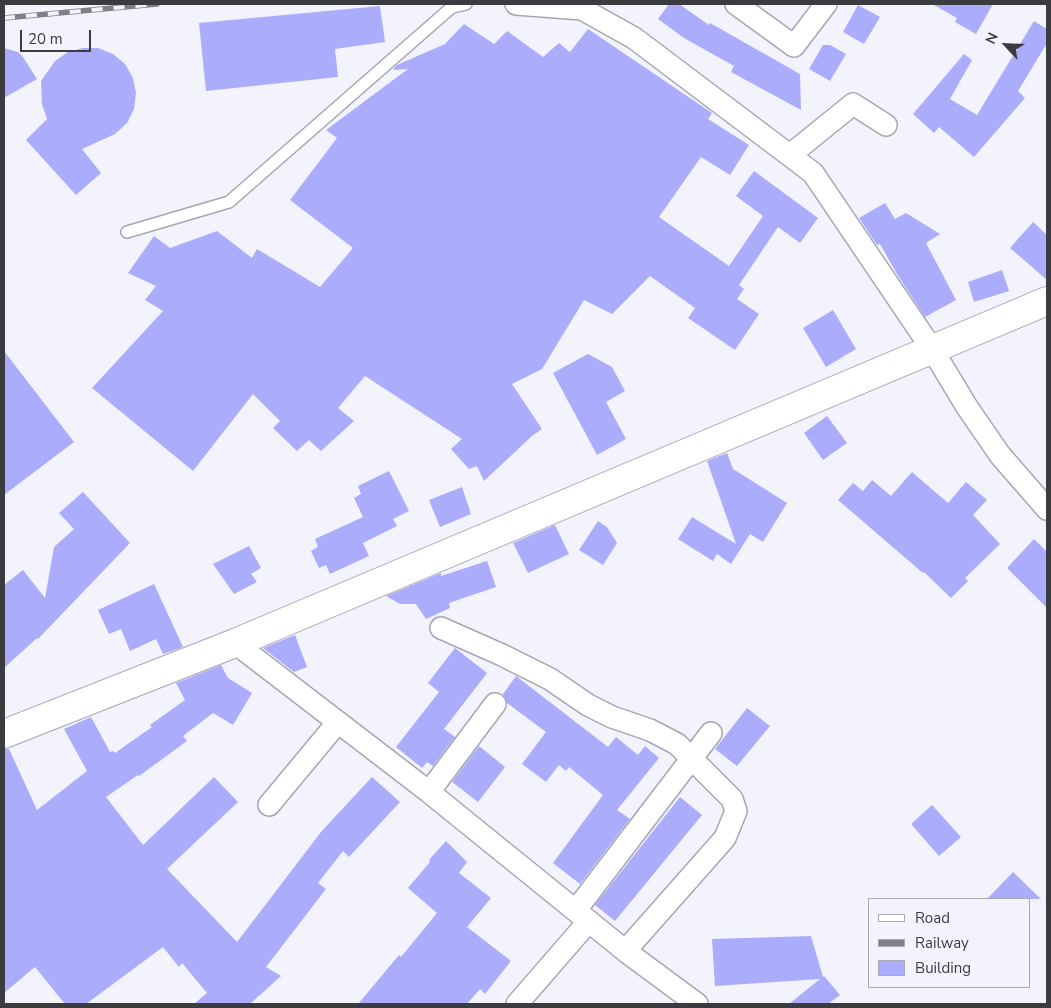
<!DOCTYPE html>
<html>
<head>
<meta charset="utf-8">
<style>
	body { margin:0 }
	#map { position:relative; width:1051px; height:1008px; overflow:hidden; background:#f2f3fd; font-family:"Nunito Sans",sans-serif }
	canvas { display:block }
	.frame { position:absolute; inset:0; border:5px solid #3b3c40; pointer-events:none }
	.legend { position:absolute; left:868px; top:898px; width:162px; height:90px; box-sizing:border-box; background:#f2f3fd; border:1px solid #a9aab1; margin:0; padding:6px 9px; list-style:none; font-size:15px; color:#3b3c40 }
	.legend li { display:flex; align-items:center; gap:10px; height:25px }
	.legend b { width:25px; border:1px solid #a9aab1 }
	.north { position:absolute; left:981px; top:20px; width:50px; height:50px; -webkit-text-stroke:4px #f2f3fd; paint-order:stroke; rotate:295deg; font-size:14px; font-weight:700; line-height:20px; text-align:center; color:#3b3c40 }
	.north::after { content:''; display:block; margin:auto; width:18px; height:22px; background:#3b3c40; clip-path:polygon(50% 0,100% 100%,50% 72%,0 100%) }
	.scale { position:absolute; left:20px; top:30px; width:71px; height:22px; box-sizing:border-box; border:2px solid #3b3c40; border-top:0; padding-left:6px; font-size:15px; line-height:18px; white-space:nowrap; color:#3b3c40; -webkit-text-stroke:4px #f2f3fd; paint-order:stroke }
</style>
</head>
<body>
<div id="map">
<canvas width="1051" height="1008"></canvas>
<div class="frame"></div>
<ul class="legend">
<li><b style="height:6px;background:#fff"></b>Road</li>
<li><b style="height:6px;background:#7f8086"></b>Railway</li>
<li><b style="height:14px;background:#abacfb"></b>Building</li>
</ul>
<div class="north">N</div>
<div class="scale">20 m</div>
</div>
<script>
const context = document.querySelector('canvas').getContext('2d');
context.lineJoin = 'round';
function fillPath(path, color) { context.fillStyle = color; context.fill(path, 'evenodd'); }
const shape = rows => new Path2D(rows.map(r => 'M' + r).join(''));
function stroke(path, color, width, dash) { context.strokeStyle = color; context.lineWidth = width; context.lineCap = dash ? 'butt' : 'round'; context.setLineDash(dash || []); context.stroke(path); }
fillPath(shape([
	[669,4,679,4,709,25,710,23,800,74,801,110,731,72,734,66,684,38,658,19],
	[932,4,993,4,976,34,955,22,957,18],
	[858,5,880,17,864,44,843,32],
	[380,6,385,42,335,49,338,77,206,91,199,23],
	[1034,21,1047,29,1047,43,1018,91,1025,98,974,157,939,127,934,133,913,114,964,54,972,60,950,99,977,115],
	[464,24,494,44,507,31,543,57,559,43,570,52,588,29,712,113,708,119,749,145,730,175,701,157,659,217,729,266,763,216,736,196,754,171,818,218,800,243,778,227,739,285,744,289,737,299,759,314,735,350,688,318,695,308,650,276,612,314,584,300,542,369,512,384,542,429,532,436,484,481,477,466,469,469,451,449,462,439,365,376,338,408,354,421,321,451,309,440,297,451,273,428,280,421,253,394,193,471,92,388,163,311,145,300,156,286,128,273,154,236,170,248,217,231,252,258,257,249,320,287,353,248,290,200,337,138,326,130,408,69,394,70,394,68,397,65,445,44],
	[823,45,830,45,846,54,830,81,809,69],
	[4,48,18,52,23,57,37,79,4,98],
	[83,48,98,48,113,54,125,64,133,78,136,93,134,109,127,123,115,134,82,149,101,173,76,195,26,140,47,119,42,104,41,81,55,61,68,52],
	[885,203,895,219,906,213,940,234,926,243,956,300,925,317,897,274,880,244,877,245,859,218],
	[1033,222,1047,235,1047,280,1010,248],
	[1002,270,1009,291,974,302,968,282],
	[833,310,856,349,826,367,803,328],
	[4,351,74,442,4,495],
	[588,354,612,367,625,391,606,402,626,439,597,455,553,373],
	[827,416,847,443,823,460,804,433],
	[727,453,733,469,787,503,763,542,750,534,731,564,717,554,713,561,678,539,692,517,736,544,707,461],
	[389,471,409,511,393,519,397,526,363,543,369,556,330,574,326,565,319,568,311,551,318,547,315,539,363,517,354,498,361,494,358,486],
	[912,472,948,503,966,482,987,500,973,515,1000,544,965,578,968,581,951,598,924,572,923,573,838,500,853,483,863,491,872,480,891,496],
	[462,487,471,514,440,527,429,500],
	[83,492,130,543,38,639,37,638,4,668,4,585,23,570,45,598,54,547,74,529,59,513],
	[598,521,607,527,617,543,603,565,579,550],
	[555,525,569,554,528,573,513,543],
	[1034,539,1047,552,1047,608,1007,568],
	[249,546,261,568,251,574,257,582,234,594,213,564],
	[487,561,496,587,449,603,450,608,426,619,416,604,400,604,386,596,441,573,441,576],
	[154,584,183,647,163,654,156,639,130,651,121,629,109,634,98,610],
	[295,635,307,667,294,672,263,648],
	[455,648,487,673,444,729,455,737,433,766,427,762,422,768,396,747,439,692,428,683],
	[221,665,228,678,252,693,233,725,213,713,183,736,187,741,139,776,138,775,106,797,143,845,214,777,238,802,167,869,237,942,321,832,372,777,400,802,349,857,343,851,318,883,326,889,266,967,281,976,250,1004,194,1004,207,993,182,963,179,967,163,947,86,1004,65,1004,35,967,4,993,4,749,9,749,37,810,87,771,64,729,91,717,110,752,113,751,115,753,152,727,150,725,185,700,176,683],
	[516,676,608,747,616,737,638,755,645,746,659,758,617,810,630,819,580,884,553,863,603,795,569,767,566,771,559,765,546,782,522,764,546,732,507,703,503,694],
	[747,708,770,726,737,766,715,749],
	[479,746,505,767,478,802,452,782],
	[680,797,702,815,615,921,595,905],
	[932,805,961,837,939,856,911,824],
	[446,841,467,862,459,873,491,898,467,927,511,961,485,994,480,989,467,1004,358,1004,399,955,401,957,437,913,408,888,430,862,429,860],
	[1013,872,1041,899,987,899],
	[811,936,823,977,824,976,840,995,828,1004,789,1004,820,979,715,986,712,939]
]), '#abacfb');
const lane = shape([
	[127,232,229,202,452,7,466,4]
]);
const street = shape([
	[516,4,582,9,634,38,813,173,932,349,967,407,1000,455,1047,509],
	[736,4,794,46,826,4],
	[790,155,853,104,886,125],
	[441,628,502,655,550,679,588,705,612,717,650,730,677,744,732,799,736,811,725,838,626,950],
	[235,643,429,792,628,953,697,1004],
	[429,792,495,704],
	[269,805,338,722],
	[576,910,711,733],
	[517,1004,589,921]
]);
const secondary = shape([
	[4,734,235,643,1047,301]
]);
stroke(lane, '#a5a6b1', 14);
stroke(street, '#a5a6b1', 24);
stroke(secondary, '#a5a6b1', 30);
stroke(lane, '#fff', 11);
stroke(street, '#fff', 21);
stroke(secondary, '#fff', 28);
const rail = shape([
	[4,18,157,4]
]);
stroke(rail, '#7f8086', 5.5);
stroke(rail, '#f2f3fd', 4, [11]);
</script>
</body>
</html>
